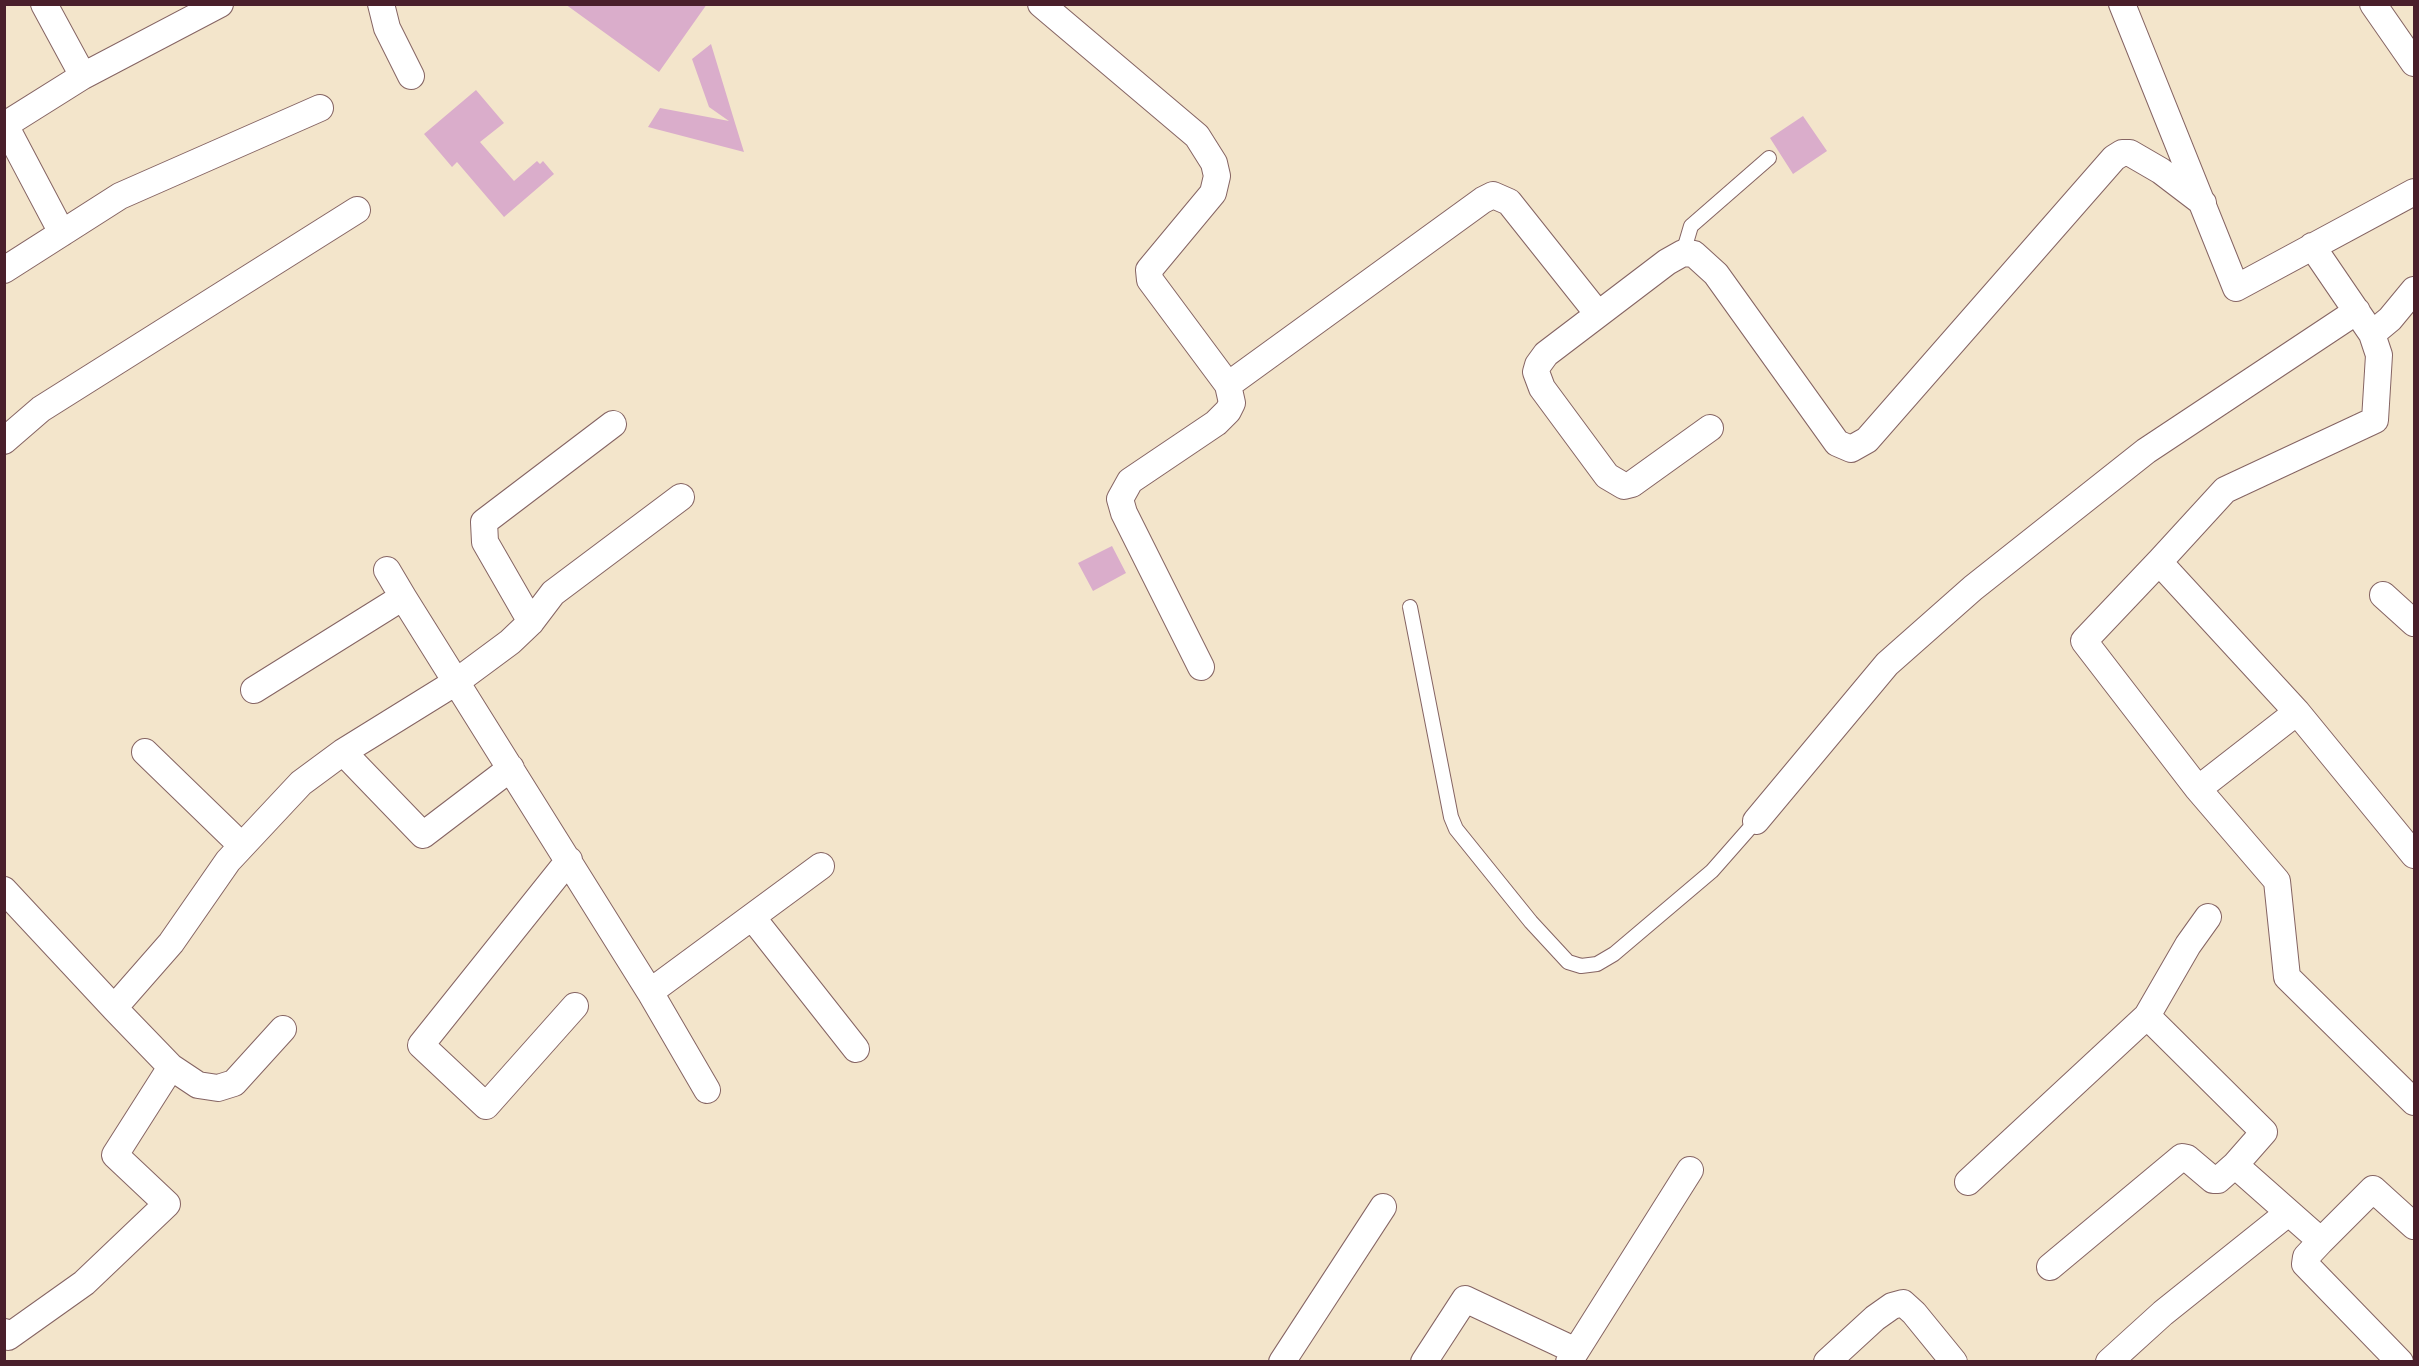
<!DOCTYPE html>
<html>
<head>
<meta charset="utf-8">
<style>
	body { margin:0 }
	#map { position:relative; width:2419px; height:1366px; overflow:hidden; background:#f3e5cb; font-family:"Libre Bodoni",serif }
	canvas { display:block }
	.frame { position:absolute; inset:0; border:6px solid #4a1f2b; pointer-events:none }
</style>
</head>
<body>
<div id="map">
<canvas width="2419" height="1366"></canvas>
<div class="frame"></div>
</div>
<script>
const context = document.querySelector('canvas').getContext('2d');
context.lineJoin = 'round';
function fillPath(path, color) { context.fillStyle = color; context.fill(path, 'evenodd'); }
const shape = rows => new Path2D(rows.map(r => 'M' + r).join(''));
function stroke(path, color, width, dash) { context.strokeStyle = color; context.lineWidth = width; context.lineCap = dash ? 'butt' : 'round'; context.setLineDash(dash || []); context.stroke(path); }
fillPath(shape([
	[565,4,707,4,659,72],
	[711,44,735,123,744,152,648,127,660,108,729,121,709,107,692,59],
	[476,90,504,123,480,142,514,181,537,161,540,164,543,161,554,174,504,217,457,162,452,167,424,134],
	[1803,116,1827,151,1793,174,1770,138],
	[1112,546,1126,573,1093,591,1078,563]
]), '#daadcb');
const lane = shape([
	[1683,253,1691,226,1769,158],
	[1410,607,1451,817,1456,829,1531,922,1568,962,1581,966,1597,964,1614,954,1712,871,1756,821]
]);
const street = shape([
	[44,4,83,76,5,125,62,233],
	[381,4,387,28,411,76],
	[1041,4,1197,136,1214,163,1217,176,1213,193,1149,270,1150,280,1228,385,1232,403,1228,411,1216,423,1130,481,1120,499,1124,513,1201,667],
	[2122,4,2236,288,2414,192],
	[2373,4,2414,63],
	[83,76,220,4],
	[2312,246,2372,334,2379,355,2375,420,2225,490,2159,562,2297,712,2198,789,2277,881,2287,977,2414,1102],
	[4,270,120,196,320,108],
	[2372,334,2390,319,2414,290],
	[1228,385,1483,200,1493,195,1509,202,1598,314],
	[1710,428,1632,484,1624,486,1607,476,1542,388,1536,372,1538,365,1546,354,1667,262,1683,253,1694,254,1716,274,1837,443,1851,449,1867,440,2114,158,2122,153,2130,153,2161,171,2203,203],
	[4,441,41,409,357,210],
	[2159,562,2084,641,2198,789],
	[387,570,403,597],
	[2383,595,2414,623],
	[531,622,485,542,484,522,613,424],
	[254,690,403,597,650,992,821,866],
	[2297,712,2414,855],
	[145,752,242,846],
	[343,752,423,835,511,768],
	[1756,821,1887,664,1973,588,2146,451,2357,311],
	[569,860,421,1045,486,1106,575,1006],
	[4,890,114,1008,171,943,228,861,301,783,343,752,456,682,510,642,531,622,553,593,681,497],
	[752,917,856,1049],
	[2208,917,2188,945,2147,1016,2264,1132,2235,1165,2321,1241,2373,1189,2414,1226],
	[650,992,707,1090],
	[171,1067,198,1085,218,1088,234,1083,283,1029],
	[1968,1182,2147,1016],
	[2321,1241,2306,1257,2305,1264,2400,1362],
	[2050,1267,2182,1157,2187,1158,2213,1180,2218,1180,2235,1165],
	[4,1332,8,1337,84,1283,167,1204,115,1155,171,1067,114,1008],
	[1282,1362,1383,1207],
	[1424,1362,1465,1299,1576,1351],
	[1569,1362,1690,1170],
	[1827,1362,1875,1318,1892,1306,1903,1303,1914,1313,1954,1362],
	[2109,1362,2163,1313,2288,1213]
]);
stroke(lane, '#856463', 16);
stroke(street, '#856463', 28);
stroke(lane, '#fff', 14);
stroke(street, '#fff', 26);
</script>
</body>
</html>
